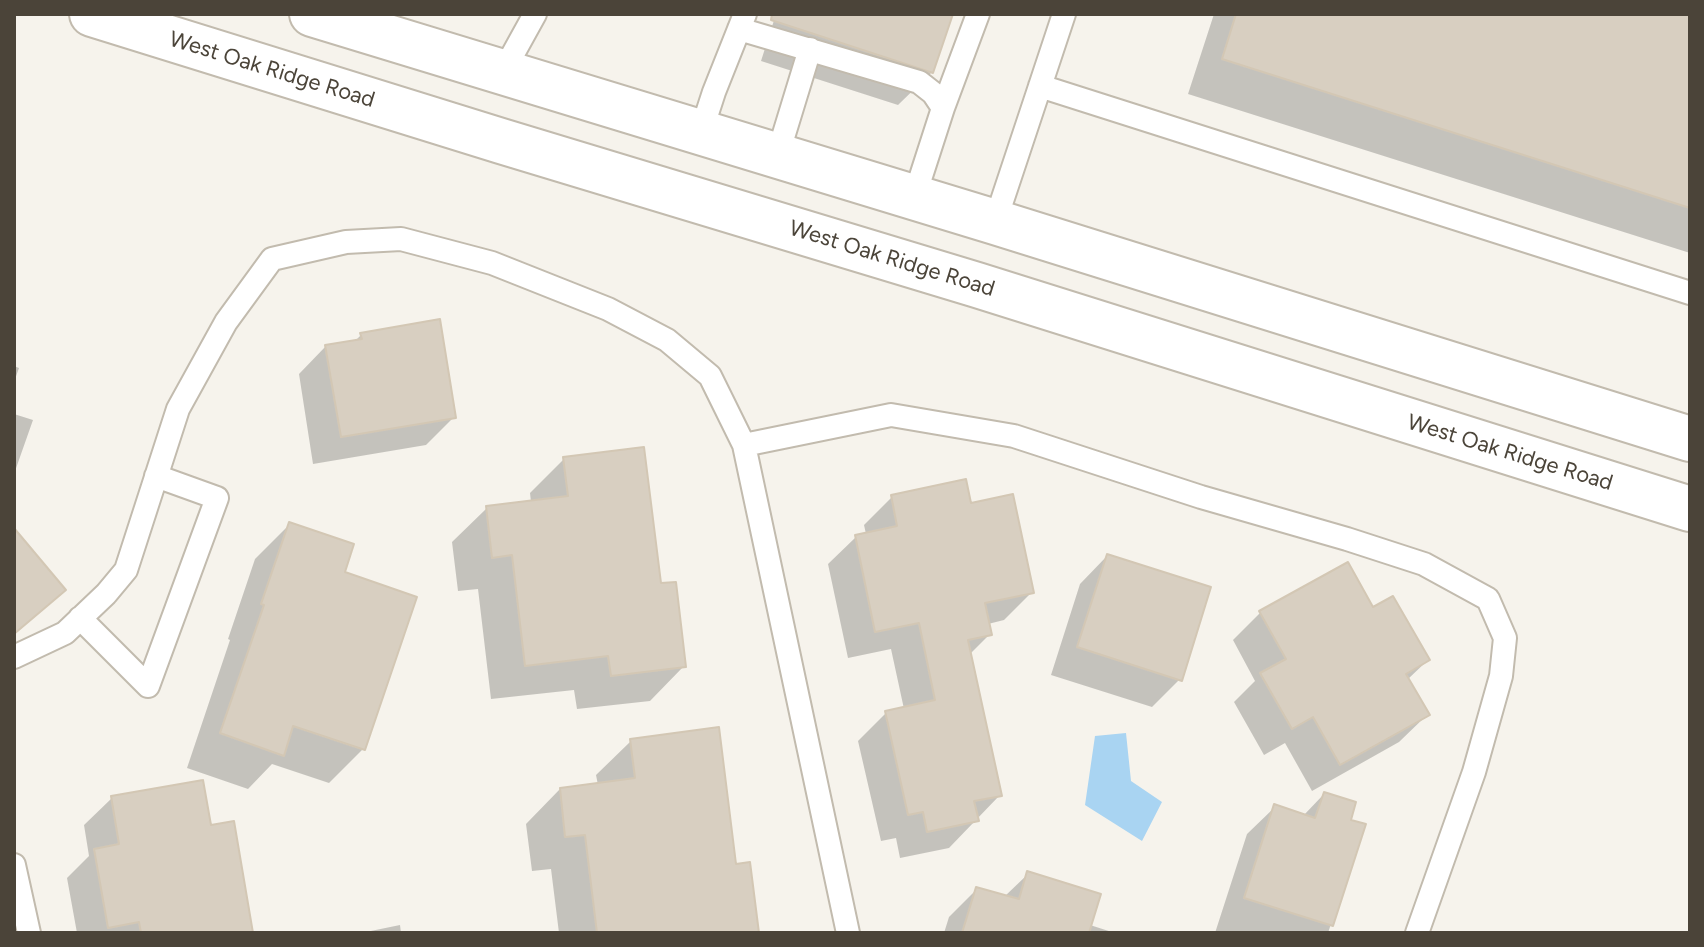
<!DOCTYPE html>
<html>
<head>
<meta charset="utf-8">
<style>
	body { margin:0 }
	#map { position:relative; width:1704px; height:947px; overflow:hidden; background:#f6f3ec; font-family:Figtree,sans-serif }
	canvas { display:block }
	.frame { position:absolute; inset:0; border:16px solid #4b4439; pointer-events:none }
</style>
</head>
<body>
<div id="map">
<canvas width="1704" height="947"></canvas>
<div class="frame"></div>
</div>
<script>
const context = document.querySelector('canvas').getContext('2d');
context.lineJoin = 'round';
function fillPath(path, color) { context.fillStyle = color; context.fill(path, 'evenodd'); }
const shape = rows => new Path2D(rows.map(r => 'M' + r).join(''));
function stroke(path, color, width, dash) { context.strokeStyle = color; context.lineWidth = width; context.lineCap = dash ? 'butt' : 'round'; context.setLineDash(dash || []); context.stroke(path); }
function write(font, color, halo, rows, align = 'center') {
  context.font = font + ' Figtree,sans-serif'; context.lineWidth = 6; context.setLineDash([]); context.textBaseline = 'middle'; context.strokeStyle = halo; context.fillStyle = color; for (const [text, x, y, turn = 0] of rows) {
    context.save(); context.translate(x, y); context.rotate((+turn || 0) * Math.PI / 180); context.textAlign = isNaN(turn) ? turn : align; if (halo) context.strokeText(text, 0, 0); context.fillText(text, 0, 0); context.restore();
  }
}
fillPath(shape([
	[1126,733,1131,781,1162,802,1142,841,1085,805,1095,736]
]), '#a9d4f2');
fillPath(shape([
	[776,14,950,14,932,72,898,105,761,61],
	[1214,14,1690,14,1690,253,1188,94],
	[361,335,454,417,426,445,313,464,299,374,326,346,354,342],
	[14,366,19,368,14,382],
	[14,414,33,420,14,474],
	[564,459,659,586,684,666,650,701,577,709,574,690,491,699,478,589,458,591,452,542,487,508,531,502,530,493],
	[892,497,970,505,1032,592,1004,620,988,624,990,634,969,655,1000,795,949,848,900,858,896,838,881,841,858,741,886,713,904,709,891,649,848,658,828,564,856,537,866,534,864,525],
	[290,524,342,573,363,749,329,783,272,764,248,789,187,768,230,640,228,639,255,559],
	[1107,556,1180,679,1152,707,1051,675,1080,584],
	[1373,609,1428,660,1407,680,1427,715,1399,742,1312,791,1285,743,1264,755,1234,702,1255,681,1233,640,1260,613],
	[631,741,735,866,757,933,559,933,551,869,532,871,526,824,560,789,598,785,596,775],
	[1324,794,1348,821,1363,826,1328,933,1215,933,1247,834,1275,807,1303,816],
	[112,798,251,933,77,933,67,878,89,856,84,825],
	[1028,874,1090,925,1115,933,944,933,949,917,977,889,1004,897],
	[400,925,401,933,361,933]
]), '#0003');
const building = shape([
	[772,14,953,14,933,73,771,20,772,14],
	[1236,14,1690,14,1690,208,1222,59,1236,14],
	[440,319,456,418,341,437,325,345,362,339,360,333,440,319],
	[644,447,661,583,676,582,686,667,611,676,608,656,525,666,512,555,492,558,486,506,568,496,563,457,644,447],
	[966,479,971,503,1013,494,1034,593,985,603,992,635,968,640,1002,796,974,801,979,821,927,832,923,812,908,815,885,711,935,700,919,623,875,632,855,535,897,526,891,495,966,479],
	[289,522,354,544,345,572,417,597,365,750,293,726,284,756,220,733,264,605,261,604,289,522],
	[14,528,66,590,14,634,14,528],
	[1107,554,1211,587,1182,681,1077,647,1107,554],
	[1348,562,1373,607,1393,596,1430,660,1406,674,1430,715,1340,765,1313,717,1292,729,1260,673,1286,659,1259,611,1348,562],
	[719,727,736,864,750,862,759,933,597,933,585,835,565,837,560,788,635,778,630,739,719,727],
	[203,780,211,825,234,821,253,933,141,933,139,922,108,928,94,849,119,844,111,796,203,780],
	[1324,792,1356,802,1351,820,1366,824,1333,926,1244,898,1274,804,1315,818,1324,792],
	[1027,871,1101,894,1089,933,962,933,976,887,1019,899,1027,871]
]);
fillPath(building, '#d8cfc1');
stroke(building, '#d3c7b4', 2);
const service = shape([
	[739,29,919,82,933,93,943,108],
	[503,72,535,14],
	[1040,86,1690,293],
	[701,132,714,92,745,14],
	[777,157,810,49],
	[914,198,943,108,978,14],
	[995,222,1064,14],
	[744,445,891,415,1014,436,1201,497,1347,539,1424,564,1488,599,1505,638,1501,676,1474,772,1417,933],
	[80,618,148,686,217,498,156,476],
	[14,657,65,633,106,594,126,570,178,409,226,322,272,259,346,242,401,239,492,263,608,309,667,340,710,376,744,445,848,933],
	[14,865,29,933]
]);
const tertiary = shape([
	[92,14,501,141,977,285,1690,509],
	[312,14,995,222,1690,439]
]);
stroke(service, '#c2bbae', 26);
stroke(tertiary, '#c2bbae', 48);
stroke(service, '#fff', 22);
stroke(tertiary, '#fff', 44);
write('22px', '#4b4439', '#fff', [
	["West Oak Ridge Road",272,70,17],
	["West Oak Ridge Road",892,259,17],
	["West Oak Ridge Road",1510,453,17]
]);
</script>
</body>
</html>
